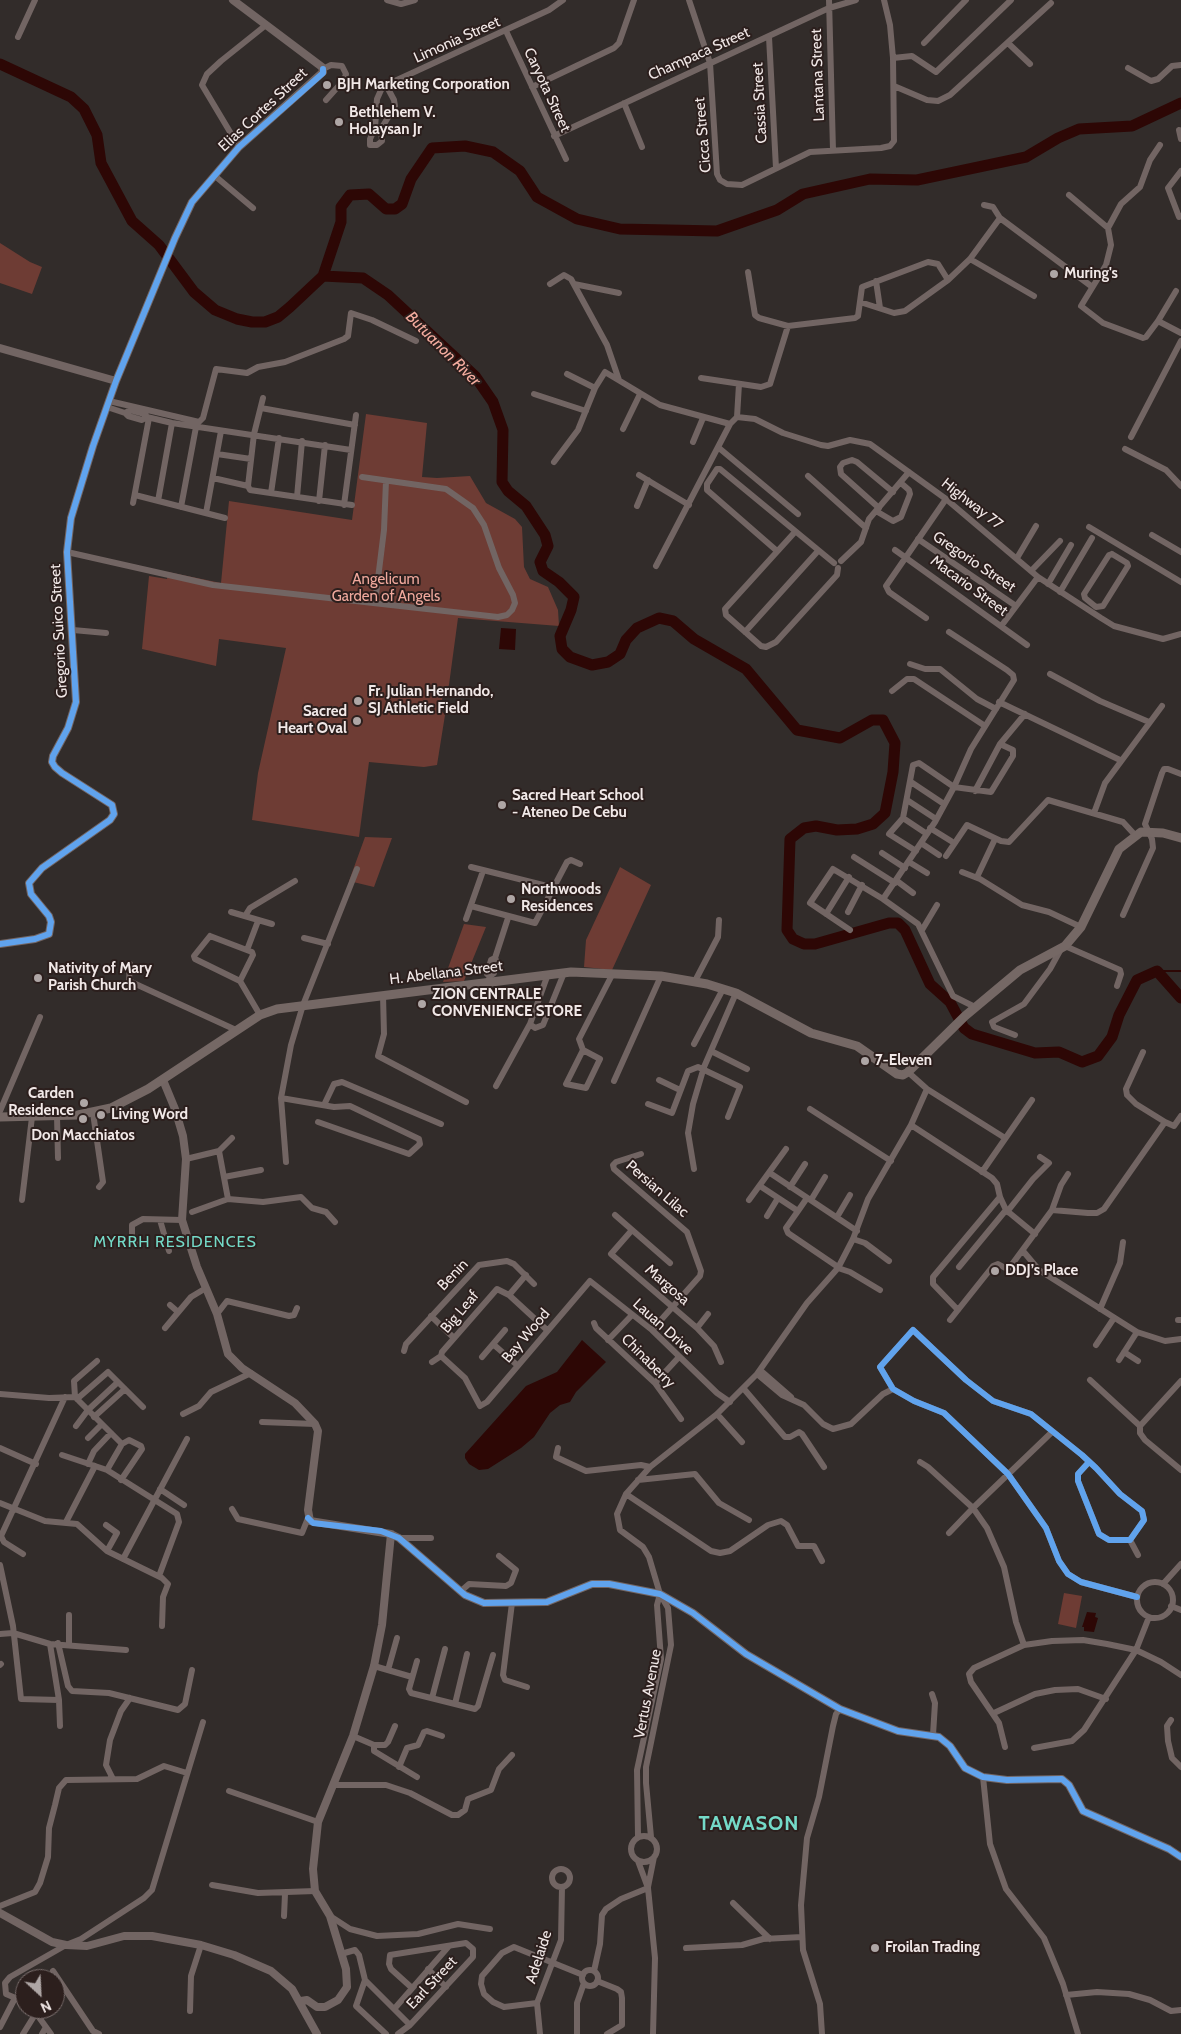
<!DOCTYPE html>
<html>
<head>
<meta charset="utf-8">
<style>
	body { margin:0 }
	#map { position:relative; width:1181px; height:2034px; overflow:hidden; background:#322c2a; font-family:Cabin,sans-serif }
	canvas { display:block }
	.north { position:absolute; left:15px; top:1969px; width:50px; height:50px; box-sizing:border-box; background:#2c1f1d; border:1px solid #7b6f6e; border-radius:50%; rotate:155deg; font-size:14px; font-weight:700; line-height:20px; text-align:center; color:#f1e8e7 }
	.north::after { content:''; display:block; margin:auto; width:18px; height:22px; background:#aea6a5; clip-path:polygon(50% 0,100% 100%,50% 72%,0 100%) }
</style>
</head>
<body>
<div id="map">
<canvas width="1181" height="2034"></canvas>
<div class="north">N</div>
</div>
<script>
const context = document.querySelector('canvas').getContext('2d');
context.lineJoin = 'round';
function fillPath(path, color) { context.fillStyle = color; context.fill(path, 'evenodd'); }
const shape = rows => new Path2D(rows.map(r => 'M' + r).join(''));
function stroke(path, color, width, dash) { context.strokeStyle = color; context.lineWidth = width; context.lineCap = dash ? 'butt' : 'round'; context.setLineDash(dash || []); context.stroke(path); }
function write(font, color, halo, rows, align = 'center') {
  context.font = font + ' Cabin,sans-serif'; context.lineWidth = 4; context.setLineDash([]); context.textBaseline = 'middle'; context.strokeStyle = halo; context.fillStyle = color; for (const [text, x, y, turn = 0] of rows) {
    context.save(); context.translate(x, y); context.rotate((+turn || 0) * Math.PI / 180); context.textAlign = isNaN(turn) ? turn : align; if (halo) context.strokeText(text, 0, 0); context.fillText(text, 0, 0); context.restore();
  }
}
fillPath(shape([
	[0,243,30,262,42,267,32,294,0,283],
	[366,414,427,423,422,477,437,478,470,476,486,503,515,519,522,527,524,567,530,579,548,587,558,610,559,626,458,618,448,692,443,692,441,710,445,715,437,765,424,767,369,762,359,837,252,820,258,773,286,648,219,639,216,666,142,649,149,576,167,579,168,572,221,583,229,501,352,520],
	[365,837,392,838,374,887,349,881],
	[620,867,651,885,612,970,584,967,586,940],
	[464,924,486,927,464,981,443,982],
	[1064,1593,1082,1596,1076,1628,1058,1624]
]), '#6e3c34');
fillPath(shape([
	[501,628,516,629,515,650,499,649],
	[582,1340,606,1362,576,1392,570,1402,560,1405,550,1413,534,1437,521,1448,488,1469,479,1470,469,1464,465,1458,465,1454,526,1386,557,1372],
	[1087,1612,1096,1613,1095,1617,1098,1618,1094,1632,1084,1631,1084,1627,1082,1627]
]), '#2d0705');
stroke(shape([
	[1157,971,1181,971]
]), '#2d0705', 2);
stroke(shape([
	[0,64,71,97,84,109,97,135,101,163,132,221,159,245,194,292,215,310,237,319,252,322,265,322,278,317,290,307,323,276,363,278,388,295,475,376,493,402,503,430,502,482,508,491,526,506,545,535,548,546,540,562,543,571,559,582,574,597,571,610,560,636,562,649,570,657,592,665,608,662,620,654,626,640,637,628,659,618,673,621,694,639,746,669,797,730,840,738,872,720,883,720,895,743,893,772,885,813,873,824,857,829,837,830,816,826,804,828,790,839,787,930,793,939,804,944,815,944,889,923,898,923,905,930,930,984,950,1002,964,1028,972,1034,1035,1053,1059,1052,1082,1062,1098,1056,1112,1037,1119,1015,1137,980,1157,971,1181,998],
	[323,276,341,222,341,207,350,195,369,194,386,209,395,209,402,204,411,179,432,148,465,146,493,152,520,171,537,197,577,219,620,229,717,231,777,210,803,194,870,179,917,180,1026,157,1058,138,1079,129,1132,126,1181,103]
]), '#2d0705', 11);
stroke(shape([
	[387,0,401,4,415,0],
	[689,0,710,63,717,174,720,180,727,184,742,185,810,152,881,148,890,146,894,141,893,58,890,25,884,0],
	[829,0,833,150],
	[506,31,566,159],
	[18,37,35,0],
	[769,37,776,168],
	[924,43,966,0],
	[1008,43,1030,64],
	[893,58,912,56,936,72,1011,0],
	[1128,68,1151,81,1158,79,1172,66,1181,65],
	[323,69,331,65,342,66,346,74,344,80,326,100],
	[894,86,927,100,938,101,950,95,1051,3],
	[532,87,614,48,619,43,634,0],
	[624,103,642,147],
	[381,129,382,141,377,145,370,145,370,139,375,128,377,99,381,90,386,85,549,10,563,0],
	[381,129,395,106,394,100,386,85],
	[1179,130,1181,139],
	[554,136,829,8,856,0],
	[1160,145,1150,160,1140,187,1121,204,1108,228,1111,245,1106,265,1081,306,1103,323,1143,338,1146,337,1158,321,1176,291],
	[239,147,202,85,207,74,221,61,266,25],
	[1181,171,1168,188,1179,217,1181,216],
	[215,176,253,208],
	[1069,195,1108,228],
	[984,205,993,207,1000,218,1091,286],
	[970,259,1034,296],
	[748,272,755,315,759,318,788,326,855,318,858,316,862,287,928,262,938,264,948,280],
	[876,281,880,308],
	[550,284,564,275,571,279,607,345,619,380],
	[574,284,619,293],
	[860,302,894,313,905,311,948,280,970,259,1000,218],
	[1158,321,1181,333],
	[567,374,595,388],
	[701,378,761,387,770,384,788,326],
	[534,394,586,411],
	[109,401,199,422,203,418,216,369,247,373,258,367,285,362,344,339,348,336,351,313,372,320,416,341],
	[107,407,125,413,130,410,145,414,147,417,172,423,351,450],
	[261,408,355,425],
	[125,413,128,416,142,420,147,417],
	[737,417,755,419,783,433,821,445,828,446,850,440,870,444,946,499,1038,577,1101,618,1114,626,1163,639,1181,634],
	[623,429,640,394],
	[1131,437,1181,341],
	[693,442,703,418],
	[719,448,798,514],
	[1125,449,1166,470,1181,486],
	[217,454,251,459],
	[554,462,578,430,595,388,605,372,660,405,730,424],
	[639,475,689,505],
	[808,476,866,528],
	[213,478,248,486,250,490,352,505],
	[248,486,254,434,263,398],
	[271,493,279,438],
	[135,495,225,518],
	[297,497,302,441],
	[158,501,172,423],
	[319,501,325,445],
	[133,503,149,418],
	[344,505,356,415],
	[637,506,648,480],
	[181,507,196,427],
	[879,508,841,474,840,467,843,463,852,460,857,462,893,492],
	[876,511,893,521,901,517,910,494,909,490,901,483],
	[206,513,221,431],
	[1089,527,1181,582],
	[794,533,725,609,726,615,761,646,766,647,776,642,837,575,838,568],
	[1152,535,1181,552],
	[918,539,1016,606],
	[895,550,1027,645],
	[777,551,707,490,707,484,717,469,720,469,834,563],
	[67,552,213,585,498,617,507,615,512,610,515,603,513,595,499,568,484,525,473,508,446,489,362,477],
	[1112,554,1127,563,1128,566,1103,606,1096,607,1085,598,1084,594,1109,555,1112,554],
	[1017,558,1036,526],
	[841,561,861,542,869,519,909,472],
	[656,566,730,424,737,417,739,384],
	[1031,571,1060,541],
	[1048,584,1071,545],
	[1060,592,1092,538],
	[375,603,384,530,386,481],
	[926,618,889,592,886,586,946,499],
	[1002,625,1038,577],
	[73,630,106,633],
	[745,632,818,551],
	[910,664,925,669,940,669,977,699,996,709],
	[1050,674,1100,701,1149,722],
	[892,691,907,679,914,679,985,726],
	[999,702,1120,760],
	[911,782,944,804],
	[975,791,1000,744,1025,714],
	[907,800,936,819],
	[1094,813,1105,783,1162,706],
	[903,818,927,834],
	[930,828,951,841],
	[921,843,939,855],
	[916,851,889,834,903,818,913,765,919,763,954,787,991,792,1013,756,1013,750,1000,744],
	[882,853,905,868],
	[946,856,967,825,1001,841,1009,842,1048,800,1123,822,1135,835],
	[854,857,895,883],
	[909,862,927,873],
	[471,867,555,888],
	[962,872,980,879,1022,905,1049,912,1081,927],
	[977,877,995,839],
	[897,881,913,893],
	[883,899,935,822,954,787,971,749,1014,680,1013,675,1007,670,949,632],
	[471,906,535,923,567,862,571,860,580,864],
	[231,912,272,924],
	[848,912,862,885],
	[826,914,849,877],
	[1123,915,1153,848,1152,839,1145,824,1162,773,1164,769,1168,769,1181,774],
	[245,916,250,908,295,881],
	[466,919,483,871],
	[850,930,810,903,833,869,883,899,918,924,953,996,975,1007],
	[922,930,937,905],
	[210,936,252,952,253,955,240,981,195,959,194,956,210,936],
	[304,938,328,944],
	[1065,946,1120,970,1121,974,1117,986],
	[247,950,258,921],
	[130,964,129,981,236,1030],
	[490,976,487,974,491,960,495,958],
	[240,981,260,1015],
	[695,981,718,937,719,920],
	[488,982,490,976,494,973,497,962,495,958,508,918],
	[383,995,384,1034,378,1056,466,1102],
	[530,1024,535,1028,543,1025,564,973],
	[1015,1035,994,1027,992,1022,1024,1004,1050,969,1061,949],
	[694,1044,723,989],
	[583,1050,566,1084,586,1088,600,1059,583,1050,579,1039,612,975],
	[711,1051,747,1069],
	[1143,1052,1126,1089,1127,1095,1136,1104,1165,1122,1174,1126,1181,1116],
	[908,1072,927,1089,1005,1138],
	[659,1080,680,1090],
	[614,1081,661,976],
	[496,1086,530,1024,548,974],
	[281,1098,334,1107,350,1106,419,1139,420,1144,409,1154,318,1122],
	[648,1104,672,1113,688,1071,698,1067,740,1087,728,1117],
	[324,1105,334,1084,342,1082,441,1124],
	[810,1109,891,1161],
	[0,1111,40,1017],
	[93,1113,103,1182,99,1187],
	[57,1116,58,1158],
	[911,1125,992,1178,997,1184,1000,1197,1006,1210,1035,1234],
	[641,1154,616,1162,613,1165,614,1169,687,1232,701,1271,700,1276,652,1330],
	[186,1159,219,1151],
	[286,1162,281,1098,291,1045,303,1005,357,869],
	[694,1169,688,1133,693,1104,704,1067,736,993],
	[982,1172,1032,1100],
	[770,1173,857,1231],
	[224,1177,261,1170],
	[760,1186,798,1211,786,1228,788,1233,838,1267],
	[790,1187,805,1164],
	[228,1199,219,1151,232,1138],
	[22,1200,32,1117],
	[749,1200,786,1149],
	[811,1200,825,1177],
	[1052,1210,1061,1185,1068,1174],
	[798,1211,807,1198],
	[192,1212,228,1199,263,1202,301,1197,312,1208,326,1212,335,1222],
	[1007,1212,1033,1179,1049,1163,1040,1157],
	[615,1215,670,1263],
	[767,1216,778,1198],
	[837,1217,850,1195],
	[160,1220,169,1251],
	[632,1230,611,1254,697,1328,714,1346,721,1362],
	[853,1239,865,1243,889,1261],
	[136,1244,132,1236,132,1225,143,1219,182,1220],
	[1023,1251,1039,1270,1137,1332,1165,1341,1181,1339],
	[959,1267,1006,1210],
	[838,1268,850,1272,880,1290],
	[509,1295,526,1275],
	[170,1305,178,1312],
	[1100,1309,1120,1263,1123,1242],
	[958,1310,933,1284,933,1277,1000,1197],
	[217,1314,227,1301,289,1316,294,1315,297,1308],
	[431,1316,454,1338],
	[950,1320,993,1266,998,1264,1007,1269,1010,1267,1052,1210,1088,1213,1097,1213,1104,1209,1165,1122],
	[1178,1320,1181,1320],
	[594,1323,596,1328,655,1383,681,1419],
	[165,1328,191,1297,206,1288],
	[697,1328,708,1314],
	[608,1340,632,1315],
	[493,1344,517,1365],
	[1096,1345,1114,1318],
	[404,1351,406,1344,479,1265,507,1261,514,1264,534,1284],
	[1124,1352,1138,1361],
	[441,1356,465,1378,480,1406,487,1402,590,1281,652,1330,717,1393,730,1402],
	[441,1356,442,1352,497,1289,509,1295,547,1330],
	[482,1357,505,1330],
	[1119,1360,1137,1332],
	[432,1362,441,1356],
	[760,1370,791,1397],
	[757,1374,782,1395,804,1405,823,1424,833,1429,851,1424,883,1394,893,1389],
	[1090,1380,1140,1426,1140,1433,1145,1440,1181,1470],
	[655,1383,679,1357],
	[744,1389,785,1437,790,1437,799,1432,802,1434,824,1467],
	[0,1394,49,1398,75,1397,122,1444,107,1470],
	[75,1397,74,1381,97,1361],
	[77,1399,108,1372,143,1407],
	[183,1414,199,1406,211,1392,251,1373],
	[717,1414,742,1442],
	[94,1417,125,1389],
	[262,1422,315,1424],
	[76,1426,88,1410,118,1382],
	[1140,1426,1181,1381],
	[88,1438,102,1424],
	[0,1448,36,1464],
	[558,1448,556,1457,586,1471,641,1465,650,1467],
	[62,1455,107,1470,177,1514,179,1522,159,1576],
	[920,1462,928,1467,973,1508,987,1528,1004,1567,1016,1622,1024,1645],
	[1089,1462,1078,1474,1078,1481,1099,1534,1109,1540,1130,1540,1144,1520,1142,1511,1120,1494,1096,1468,1082,1455,1031,1414,993,1401,966,1380,913,1330,880,1367,893,1389,914,1401,944,1413,1008,1474,1046,1528,1059,1561,1068,1574,1081,1582,1137,1597],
	[88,1464,94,1451,111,1433],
	[121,1480,142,1449,141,1446,129,1440,122,1444],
	[638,1480,695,1474,719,1503,749,1520],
	[160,1489,184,1505],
	[626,1494,711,1551,720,1553,730,1551,768,1525,781,1521,787,1525,798,1546,814,1546,822,1561],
	[0,1503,45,1521,77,1524,107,1551,162,1578,168,1584,163,1597,162,1626],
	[232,1509,238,1519,302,1533,308,1518],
	[66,1522,95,1466],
	[106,1525,117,1533,107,1551],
	[949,1533,973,1508,1052,1432],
	[399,1538,431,1538],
	[1130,1540,1138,1555],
	[23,1554,4,1542,1,1536,65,1397],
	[123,1559,187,1439],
	[0,1565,13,1626,21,1699,59,1700],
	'1137 1600a18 18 0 1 1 36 0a18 18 0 1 1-36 0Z',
	[1163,1584,1181,1564],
	[461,1591,469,1584,506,1586,511,1583,516,1570,499,1556],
	[512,1603,503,1675,505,1680,527,1687],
	[1171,1606,1181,1610],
	[0,1634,13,1633,50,1644,126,1650],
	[58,1643,68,1686,72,1691,109,1693,178,1710,185,1704,192,1670],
	[50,1644,59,1700,60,1726],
	[69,1644,69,1615],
	[417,1661,409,1689,411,1693,475,1709,478,1706,493,1655],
	[0,1665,1,1664],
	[374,1666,412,1677],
	[388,1670,397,1638],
	[932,1694,935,1703,933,1735],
	[432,1698,445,1649],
	[455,1704,467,1654],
	[994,1713,1035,1694,1055,1690,1078,1689,1106,1699],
	[1171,1720,1167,1726,1168,1741,1172,1758,1181,1767],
	[353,1736,374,1745,385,1745,388,1742,395,1726],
	[374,1745,374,1751,417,1777],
	[1005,1747,999,1723,971,1682,969,1674,974,1668,1024,1645,1052,1641,1083,1640,1107,1644,1136,1650,1161,1662,1181,1675],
	[1034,1748,1072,1741,1084,1730,1136,1650,1149,1617],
	[399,1767,407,1748,418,1745,424,1732,427,1731,442,1736],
	[983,1777,990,1844,1006,1889,1044,1938,1063,1984,1078,2034],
	[113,1779,106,1765,110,1740,121,1711,130,1698],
	[333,1785,386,1785,410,1793,452,1815,458,1815,465,1810,468,1799,491,1790,499,1769,512,1755],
	[229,1791,318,1822],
	'631 1849a13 13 0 1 1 26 0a13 13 0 1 1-26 0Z',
	[638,1836,637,1770,661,1659,657,1605,660,1594],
	[651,1837,646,1783,646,1767,671,1645,668,1608,660,1594,649,1557,643,1547,620,1530,617,1514,626,1494,650,1467,717,1414,757,1374,807,1303,838,1268,853,1239,868,1199,911,1125,927,1089],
	[638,1861,648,1888,655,1958,653,2034],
	'552 1878a9 9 0 1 1 18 0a9 9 0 1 1-18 0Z',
	[212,1885,258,1893,315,1891],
	[648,1887,654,1857],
	[733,1903,770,1939],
	[0,1906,35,1892,40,1883,48,1857,49,1828,55,1805,59,1788,66,1780,137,1779,164,1766,187,1773],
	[284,1916,285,1894],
	[330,1916,350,1929,377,1936,418,1934,458,1924,490,1929],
	[686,1948,742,1945,763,1939,802,1937],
	[341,1954,355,1950,359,1955,365,1980,356,2006,386,2034],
	[428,1969,446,1987],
	'582 1978a8 8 0 1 1 16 0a8 8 0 1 1-16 0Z',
	[53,1971,93,2031,99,2034],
	[594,1971,600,1944,602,1915,606,1909,621,1899,648,1888],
	[365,1980,410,2025],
	[597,1981,617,1989,621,1992,622,1998,622,2025,607,2034],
	[1066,1995,1097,1992,1129,1994,1150,2000,1171,2011,1181,2010],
	[25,2002,6,1994,5,1983,10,1977,66,1945,81,1939,144,1898,152,1890,203,1722],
	[537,2003,504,2007,493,2002,484,1994,481,1984,482,1976,502,1953,514,1947,583,1975],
	[395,2008,449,1946],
	[33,2009,51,2034],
	[190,2011,191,1976,201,1945],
	[0,2027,15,1998],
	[23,2034,36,2013],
	[42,2034,46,2027],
	[398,2034,410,2025,473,1957,473,1949,466,1943,390,1955,389,1964,391,1969,412,1988],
	[540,2034,537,2003,561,1940,562,1887],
	[577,2034,577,2003,584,1983],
	[822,2034,820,2004,803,1950,801,1905,807,1838,819,1797,833,1726,836,1714,840,1709]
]), '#726563', 6);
stroke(shape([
	[0,348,116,381],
	[0,944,35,939,49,934,51,922,49,916,31,894,29,883,42,868,110,820,114,814,112,805,62,773,55,767,52,762,53,756,68,728,76,702,67,552,71,518,93,446,116,381,175,238,192,202,239,147,323,72,322,67,233,0],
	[163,1080,175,1109,183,1136,186,1159,182,1220,197,1267,217,1314,228,1354,242,1368,295,1403,315,1424,318,1431,308,1510,310,1521,391,1534,399,1538,465,1595,484,1603,547,1602,592,1584,609,1584,660,1594,693,1613,746,1654,840,1709,898,1731,939,1737,950,1746,965,1768,983,1777,1007,1780,1062,1779,1069,1785,1083,1811,1169,1849,1181,1857],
	[0,1913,52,1942,66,1945,87,1946,124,1936,152,1936,201,1945,234,1955,271,1971,292,1989,317,2034],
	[301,2001,307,2000,317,2007,325,2007,338,2000,347,1987,346,1969,330,1916,315,1891,313,1869,318,1822,353,1736,374,1666,382,1625,391,1534]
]), '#726563', 8);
stroke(shape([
	[0,1117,78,1115,111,1108,148,1089,260,1015,277,1009,571,972,661,976,707,984,736,993,811,1033,857,1046,897,1074,903,1075,908,1072,965,1016,1020,970,1065,946,1081,927,1119,849,1141,832,1163,833,1181,838]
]), '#756865', 9);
stroke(shape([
	[0,944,35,939,49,934,51,922,49,916,31,894,29,883,42,868,110,820,114,814,112,805,62,773,55,767,52,762,53,756,68,728,76,702,67,552,71,518,93,446,116,381,175,238,192,202,239,147,323,73,323,69],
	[1089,1462,1078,1474,1078,1481,1099,1534,1109,1540,1130,1540,1144,1520,1142,1511,1120,1494,1096,1468,1082,1455,1031,1414,993,1401,966,1380,913,1330,880,1367,893,1389,914,1401,944,1413,1008,1474,1046,1528,1059,1561,1068,1574,1081,1582,1137,1597],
	[308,1518,313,1523,381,1531,399,1538,465,1595,484,1603,547,1602,592,1584,609,1584,660,1594,693,1613,746,1654,840,1709,898,1731,939,1737,950,1746,965,1768,983,1777,1007,1780,1062,1779,1069,1785,1083,1811,1169,1849,1181,1857]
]), '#60a3ed', 6);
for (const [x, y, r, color] of [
	[327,85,5,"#aea6a5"],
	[339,122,5,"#aea6a5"],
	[1054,274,5,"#aea6a5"],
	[358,701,5,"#aea6a5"],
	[357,721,5,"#aea6a5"],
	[502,805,5,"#aea6a5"],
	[511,899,5,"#aea6a5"],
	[38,978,5,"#aea6a5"],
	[422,1004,5,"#aea6a5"],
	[865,1061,5,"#aea6a5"],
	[84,1103,5,"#aea6a5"],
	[101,1115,5,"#aea6a5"],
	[83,1119,5,"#aea6a5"],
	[995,1271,5,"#aea6a5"],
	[875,1948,5,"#aea6a5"]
]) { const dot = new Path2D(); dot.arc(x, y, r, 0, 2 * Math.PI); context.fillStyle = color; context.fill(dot); stroke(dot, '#2c1f1d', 2); }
write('15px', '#f1e8e7', '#2c1f1d', [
	["Limonia Street",457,40,-24],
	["Champaca Street",699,54,-24],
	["Lantana Street",818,75,-92],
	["Caryota Street",547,90,65],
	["Cassia Street",760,103,-93],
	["Elias Cortes Street",263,110,-43],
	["Cicca Street",703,135,-95],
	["Highway 77",972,504,38],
	["Gregorio Street",974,562,34],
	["Macario Street",969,586,36],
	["Gregorio Suico Street",59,631,-93],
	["H. Abellana Street",446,973,-7],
	["Persian Lilac",657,1189,41],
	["Benin",453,1275,-46],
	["Margosa",667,1285,41],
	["Big Leaf",460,1312,-50],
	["Lauan Drive",663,1327,42],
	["Bay Wood",526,1336,-50],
	["Chinaberry",648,1361,45],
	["Vertus Avenue",648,1694,-79],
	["Adelaide",539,1957,-72],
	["Earl Street",432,1983,-47]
]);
write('bold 15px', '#f1e8e7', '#2c1f1d', [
	["BJH Marketing Corporation",337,85],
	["Bethlehem V.",349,113],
	["Holaysan Jr",349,130],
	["Muring's",1064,274],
	["Fr. Julian Hernando,",368,692],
	["SJ Athletic Field",368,709],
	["Sacred",347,712,"right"],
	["Heart Oval",347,729,"right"],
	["Sacred Heart School",512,796],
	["- Ateneo De Cebu",512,813],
	["Northwoods",521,890],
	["Residences",521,907],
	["Nativity of Mary",48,969],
	["Parish Church",48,986],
	["ZION CENTRALE",432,995],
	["CONVENIENCE STORE",432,1012],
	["7-Eleven",875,1061],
	["Carden",74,1094,"right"],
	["Residence",74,1111,"right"],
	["Living Word",111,1115],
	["Don Macchiatos",83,1136,"center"],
	["DDJ’s Place",1005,1271],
	["Froilan Trading",885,1948]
], 'left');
write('15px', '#f1a99d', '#2c1f1d', [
	["Angelicum",386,580],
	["Garden of Angels",386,597]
]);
write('italic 16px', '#f4ac9f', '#2c1f1d', [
	["Butuanon River",443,349,45]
]);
context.letterSpacing = '1px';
write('16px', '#74dac8', '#2c1f1d', [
	["MYRRH RESIDENCES",175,1242]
]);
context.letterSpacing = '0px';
context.letterSpacing = '1px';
write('bold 20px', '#74dac8', '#2c1f1d', [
	["TAWASON",749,1824]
]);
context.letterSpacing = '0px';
</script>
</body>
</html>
